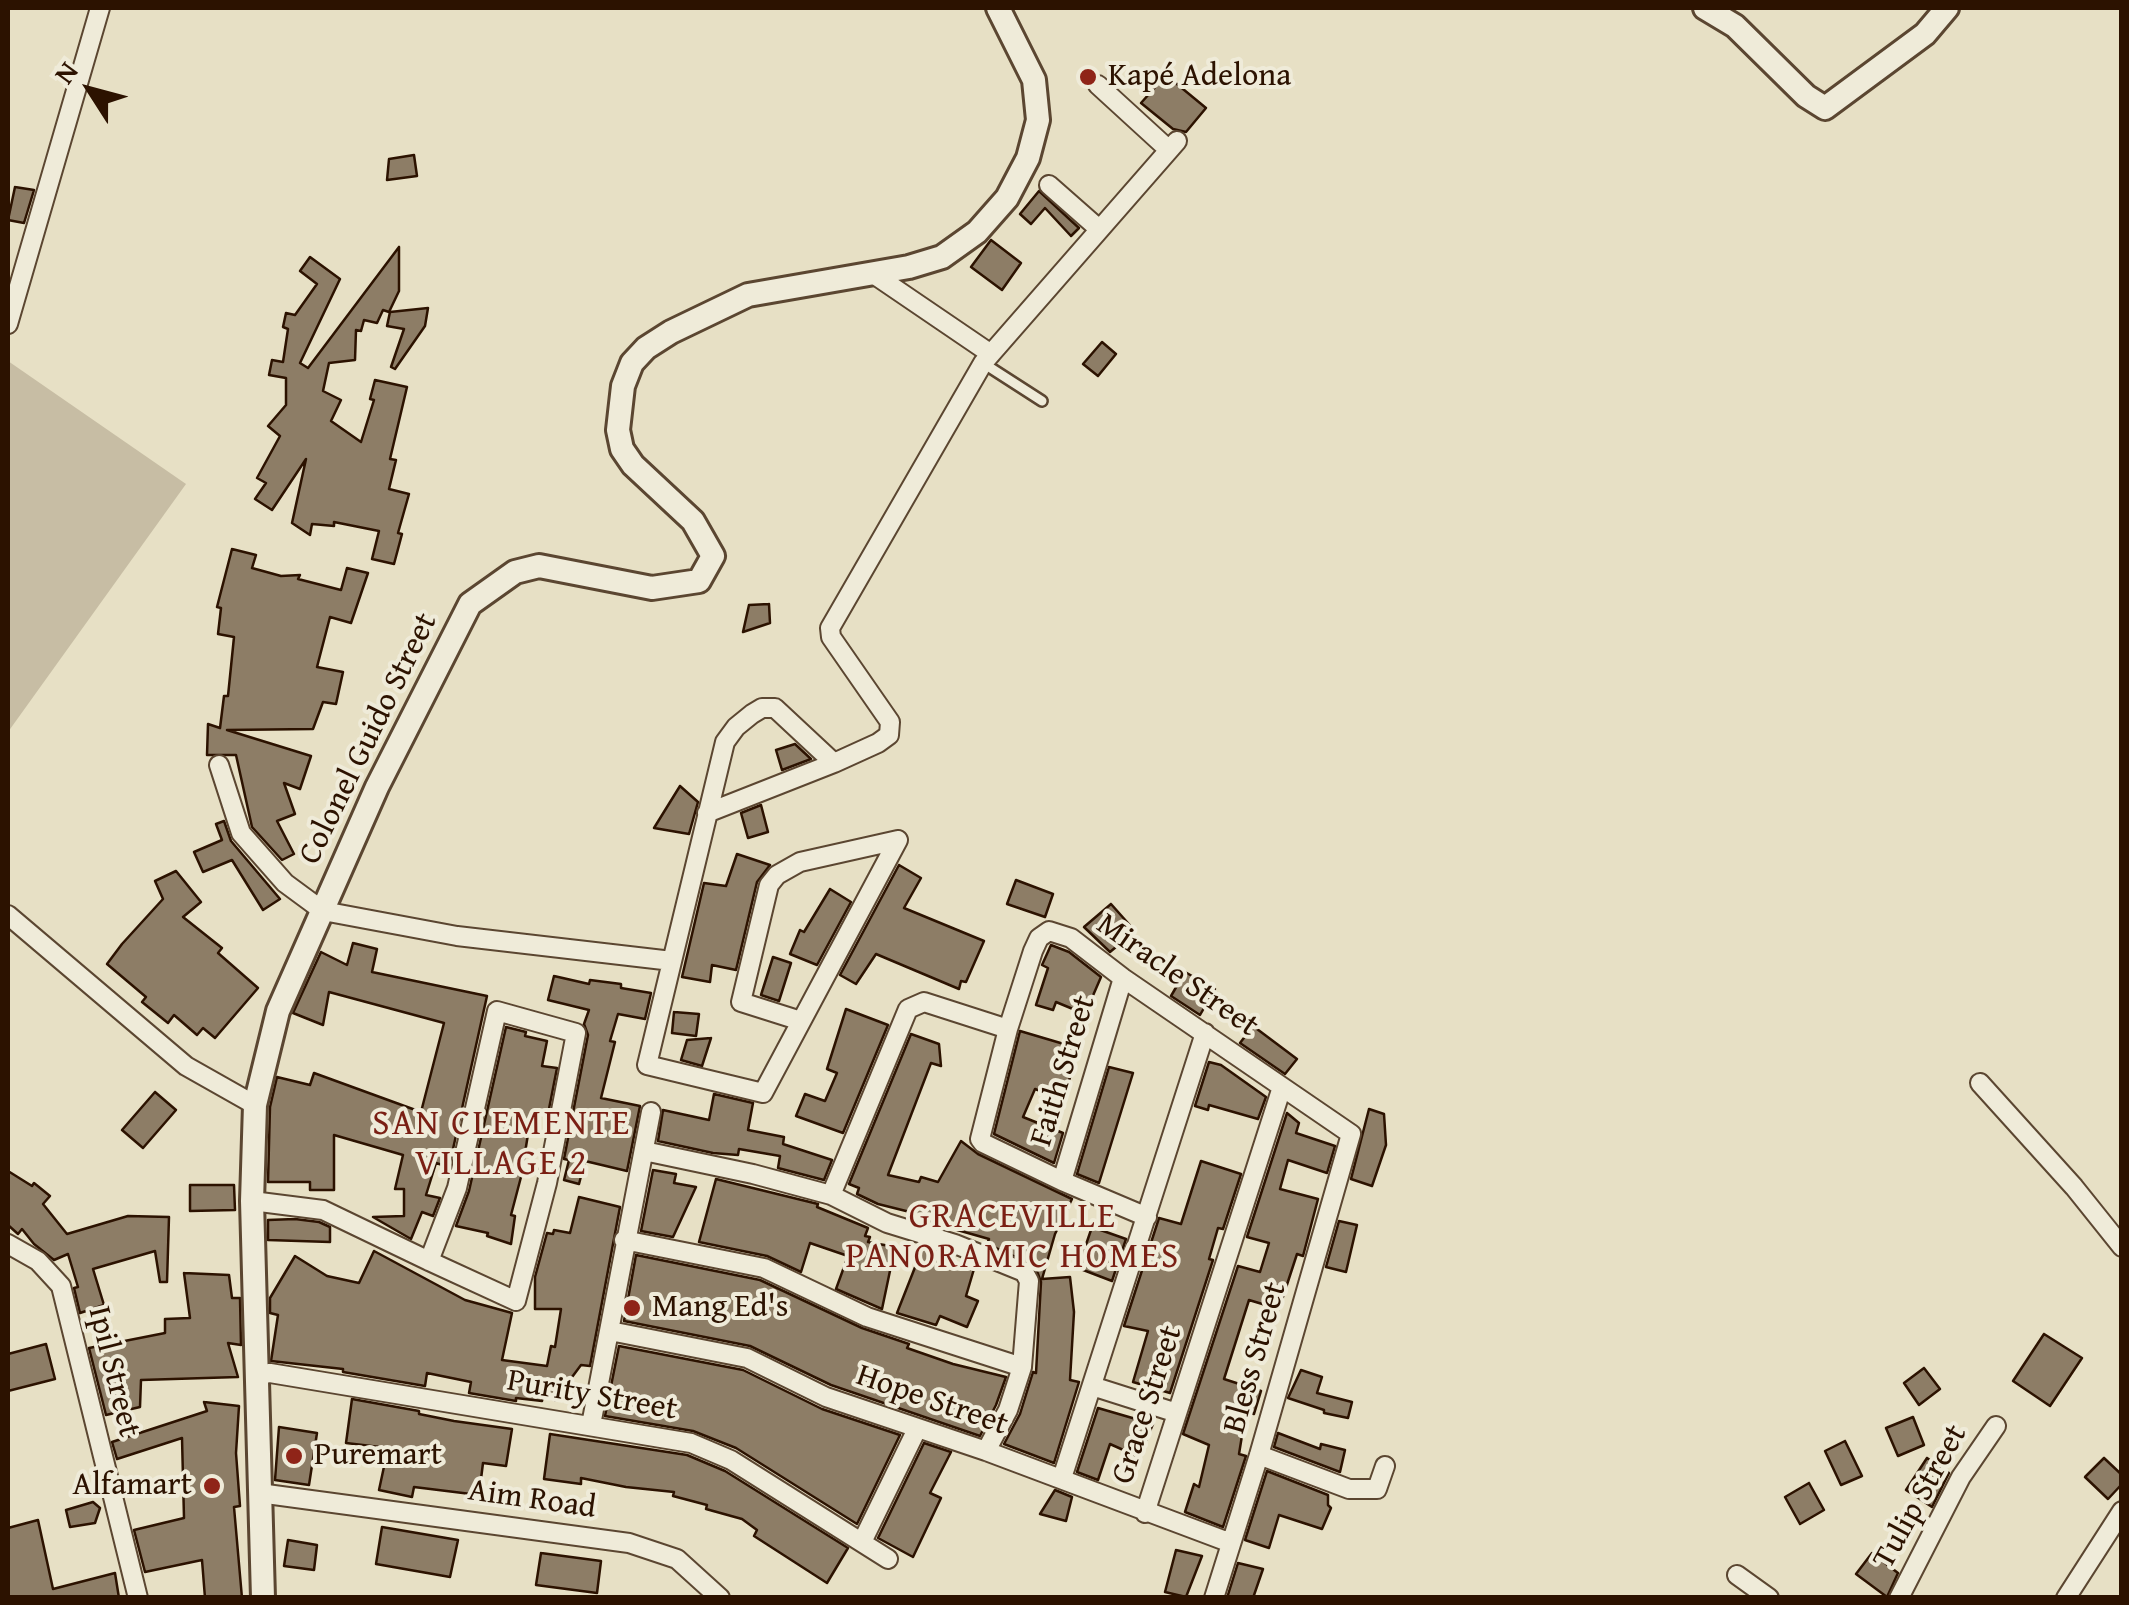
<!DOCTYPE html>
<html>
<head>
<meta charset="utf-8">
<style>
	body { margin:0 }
	#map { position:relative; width:2129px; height:1605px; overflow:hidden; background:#e7e0c5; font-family:"Gentium Book Plus",serif }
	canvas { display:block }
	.frame { position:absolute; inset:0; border:10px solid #2c1200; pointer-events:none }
	.north { position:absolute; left:40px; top:40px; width:100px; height:100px; -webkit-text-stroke:8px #efebd9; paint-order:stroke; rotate:306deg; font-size:28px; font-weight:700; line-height:40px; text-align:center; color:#2c1200 }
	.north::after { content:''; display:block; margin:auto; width:35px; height:45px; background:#2c1200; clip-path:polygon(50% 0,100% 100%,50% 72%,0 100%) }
</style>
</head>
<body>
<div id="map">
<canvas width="2129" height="1605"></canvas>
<div class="frame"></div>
<div class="north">N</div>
</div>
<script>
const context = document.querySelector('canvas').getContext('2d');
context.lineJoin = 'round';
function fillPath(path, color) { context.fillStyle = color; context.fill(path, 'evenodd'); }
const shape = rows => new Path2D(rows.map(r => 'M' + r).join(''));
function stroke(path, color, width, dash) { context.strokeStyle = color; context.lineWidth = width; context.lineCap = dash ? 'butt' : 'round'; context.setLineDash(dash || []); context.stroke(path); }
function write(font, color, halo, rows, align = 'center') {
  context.font = font + ' "Gentium Book Plus",serif'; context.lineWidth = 8; context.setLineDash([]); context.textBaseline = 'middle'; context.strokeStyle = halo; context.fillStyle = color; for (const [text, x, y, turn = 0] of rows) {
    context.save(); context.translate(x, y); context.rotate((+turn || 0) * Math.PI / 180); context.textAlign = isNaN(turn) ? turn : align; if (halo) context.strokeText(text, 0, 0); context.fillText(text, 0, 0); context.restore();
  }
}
fillPath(shape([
	[8,361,186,484,8,732]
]), '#c7bda4');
const building = shape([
	[1166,75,1206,108,1186,132,1173,129,1141,103,1166,75],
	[414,155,417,176,387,180,389,159,414,155],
	[15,187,34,190,24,223,8,220,15,187],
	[1039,191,1079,228,1071,236,1045,208,1031,224,1020,214,1039,191],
	[991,240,1021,263,1002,290,971,267,991,240],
	[399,247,399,291,389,312,383,310,377,323,364,320,361,331,356,330,355,360,329,363,323,391,341,400,331,421,361,442,374,400,370,399,375,380,407,387,390,459,396,460,389,489,409,494,398,533,402,534,394,564,372,559,379,531,334,522,334,526,312,524,310,535,292,523,306,459,272,510,255,499,266,483,257,478,280,436,268,426,286,405,286,378,269,375,272,360,283,362,288,329,283,327,286,313,295,315,317,284,300,271,310,257,340,279,300,363,308,368,399,247],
	[428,308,425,326,395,369,391,367,404,329,387,326,390,312,428,308],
	[1102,342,1116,354,1098,376,1083,364,1102,342],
	[232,549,256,555,252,568,281,576,300,575,298,579,341,590,347,568,368,573,351,623,330,617,317,667,343,672,336,704,323,702,313,729,227,730,311,756,300,789,284,783,295,814,277,821,294,854,282,860,252,827,236,755,207,755,208,724,220,728,224,696,228,696,234,637,218,634,221,608,217,607,232,549],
	[769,604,770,623,743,632,749,605,769,604],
	[795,744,811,759,782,770,776,750,795,744],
	[680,786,698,802,689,834,654,828,680,786],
	[761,805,768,832,748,838,741,813,761,805],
	[224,821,231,841,280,899,263,910,232,860,203,872,194,852,222,840,216,824,224,821],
	[737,854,770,865,757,882,736,970,712,965,710,982,682,977,704,883,726,886,737,854],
	[899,865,921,878,904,908,984,941,966,982,961,981,959,989,876,954,856,984,840,975,899,865],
	[176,871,201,902,183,917,222,948,218,953,258,988,215,1038,203,1028,197,1035,174,1015,168,1023,142,1002,146,997,107,964,122,944,163,899,155,881,176,871],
	[1016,880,1053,894,1045,917,1007,904,1016,880],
	[830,889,851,902,817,965,790,954,800,930,804,932,830,889],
	[1111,904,1135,931,1110,952,1084,927,1111,904],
	[353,943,377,949,372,972,487,996,449,1167,436,1163,426,1195,440,1198,433,1216,422,1212,411,1239,373,1217,404,1216,404,1189,395,1189,403,1155,334,1135,334,1190,310,1190,310,1182,268,1182,270,1107,277,1077,310,1085,314,1073,421,1112,444,1023,329,992,323,1025,293,1013,321,952,347,965,353,943],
	[1051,945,1069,952,1101,977,1085,1014,1056,1002,1053,1010,1036,1005,1048,968,1042,965,1051,945],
	[773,957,791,963,779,1001,761,995,773,957],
	[1185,972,1215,989,1200,1015,1171,996,1185,972],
	[554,976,589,984,590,980,621,984,621,988,651,993,645,1019,618,1014,610,1041,615,1042,601,1098,640,1106,627,1171,585,1161,579,1184,564,1180,569,1160,564,1159,588,1035,584,1024,589,1010,548,1000,554,976],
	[846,1009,888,1025,843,1133,796,1116,805,1094,825,1101,837,1073,827,1069,846,1009],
	[674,1012,699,1014,696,1036,672,1033,674,1012],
	[1253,1026,1297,1059,1285,1074,1240,1043,1253,1026],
	[506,1027,526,1032,525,1036,547,1041,542,1066,557,1068,548,1114,532,1110,521,1177,511,1215,515,1216,511,1244,487,1236,488,1233,456,1226,469,1191,506,1027],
	[1020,1031,1074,1047,1066,1070,1072,1072,1062,1099,1035,1089,1023,1117,1063,1133,1054,1163,994,1134,1020,1031],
	[911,1034,939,1044,941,1066,931,1063,888,1175,919,1182,921,1177,938,1182,961,1141,978,1154,1072,1199,1055,1234,1042,1279,1070,1277,1074,1312,1070,1380,1079,1382,1054,1463,1004,1444,1020,1414,1033,1372,1036,1373,1041,1282,1035,1266,987,1244,989,1239,908,1216,910,1212,878,1204,857,1194,859,1188,849,1184,911,1034],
	[711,1038,702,1066,681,1060,687,1040,711,1038],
	[1209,1062,1221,1065,1266,1097,1258,1119,1209,1105,1208,1110,1195,1106,1209,1062],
	[1109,1067,1133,1073,1099,1183,1077,1174,1109,1067],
	[155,1092,176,1110,143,1148,122,1130,155,1092],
	[714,1094,753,1103,748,1130,784,1137,783,1144,832,1160,824,1180,778,1168,780,1156,739,1149,738,1155,713,1153,658,1141,663,1110,709,1120,714,1094],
	[1369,1109,1384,1114,1386,1145,1372,1186,1351,1179,1369,1109],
	[1287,1113,1299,1123,1296,1133,1335,1146,1327,1173,1288,1160,1280,1189,1318,1199,1303,1256,1297,1254,1279,1309,1249,1300,1224,1379,1261,1391,1254,1414,1246,1411,1239,1454,1246,1456,1223,1527,1185,1512,1194,1484,1199,1487,1209,1445,1183,1434,1238,1266,1260,1272,1269,1243,1247,1237,1287,1113],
	[1201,1161,1241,1174,1223,1229,1218,1228,1209,1259,1213,1260,1170,1393,1133,1382,1148,1331,1124,1326,1159,1218,1181,1224,1201,1161],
	[653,1170,676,1174,674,1183,696,1187,673,1237,641,1231,653,1170],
	[8,1171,32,1186,34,1183,50,1196,43,1204,67,1234,128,1216,169,1217,167,1282,160,1282,155,1251,93,1269,104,1305,80,1313,74,1288,78,1287,68,1254,54,1260,34,1244,22,1229,18,1234,8,1225,8,1171],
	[716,1179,818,1204,817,1207,868,1228,865,1236,870,1237,868,1242,895,1247,882,1309,836,1289,848,1256,810,1243,801,1272,767,1256,699,1242,716,1179],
	[190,1185,234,1185,235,1210,190,1211,190,1185],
	[579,1197,620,1207,590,1366,581,1365,555,1400,543,1395,542,1401,516,1398,516,1401,469,1393,471,1382,427,1373,425,1386,343,1372,343,1369,271,1361,278,1315,270,1313,270,1298,295,1256,327,1276,359,1283,374,1251,465,1300,512,1313,502,1360,547,1366,551,1346,555,1347,561,1309,535,1309,535,1277,547,1233,553,1234,554,1230,570,1233,579,1197],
	[295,1219,319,1222,330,1227,330,1242,268,1240,268,1220,295,1219],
	[1339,1221,1357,1225,1346,1272,1326,1267,1339,1221],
	[1092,1227,1126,1239,1112,1281,1078,1268,1092,1227],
	[923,1247,951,1256,950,1261,974,1269,966,1296,978,1301,967,1327,940,1316,936,1325,897,1313,923,1247],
	[636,1255,760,1280,862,1328,909,1344,907,1348,953,1364,1006,1377,996,1405,980,1436,831,1385,750,1346,624,1321,636,1255],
	[184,1273,229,1275,232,1298,240,1298,241,1345,228,1343,238,1377,141,1380,140,1407,106,1415,89,1348,165,1333,165,1319,190,1318,184,1273],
	[2044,1334,2082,1358,2050,1406,2013,1381,2044,1334],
	[46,1344,55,1379,8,1391,8,1354,46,1344],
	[619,1346,743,1370,822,1409,900,1435,857,1524,736,1448,693,1431,605,1416,619,1346],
	[1924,1368,1940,1389,1919,1405,1904,1383,1924,1368],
	[1301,1370,1322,1377,1317,1393,1352,1402,1348,1418,1324,1413,1324,1410,1288,1398,1301,1370],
	[352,1399,419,1411,419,1414,454,1421,512,1429,506,1466,483,1463,479,1495,414,1487,412,1497,379,1490,388,1448,346,1443,352,1399],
	[204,1402,239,1406,236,1453,240,1506,234,1507,242,1598,205,1598,202,1560,145,1572,134,1530,184,1518,182,1438,117,1459,112,1442,207,1411,204,1402],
	[1098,1408,1153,1424,1139,1457,1110,1444,1098,1480,1077,1472,1098,1408],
	[1913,1417,1924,1445,1898,1456,1886,1428,1913,1417],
	[279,1427,317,1433,309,1485,275,1480,279,1427],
	[1278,1433,1320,1449,1321,1444,1345,1450,1340,1472,1274,1447,1278,1433],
	[550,1434,687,1455,725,1471,848,1548,827,1583,754,1536,757,1530,742,1519,706,1509,707,1505,673,1496,674,1492,626,1487,581,1478,581,1484,544,1479,550,1434],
	[1845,1441,1862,1476,1841,1485,1825,1451,1845,1441],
	[924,1443,951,1452,930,1493,941,1498,913,1557,878,1538,924,1443],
	[1927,1458,1949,1473,1932,1507,1906,1490,1927,1458],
	[2104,1458,2122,1475,2122,1484,2108,1499,2085,1477,2104,1458],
	[1267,1471,1328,1495,1328,1505,1331,1508,1322,1529,1279,1515,1269,1548,1245,1540,1267,1471],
	[1809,1483,1824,1510,1800,1524,1785,1497,1809,1483],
	[1055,1490,1072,1497,1066,1521,1040,1514,1055,1490],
	[93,1502,100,1508,95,1523,70,1527,66,1510,93,1502],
	[38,1520,53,1589,115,1573,119,1598,8,1598,8,1528,38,1520],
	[382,1527,458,1540,450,1577,376,1564,382,1527],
	[288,1540,317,1545,314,1570,284,1566,288,1540],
	[1176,1550,1202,1556,1186,1597,1165,1592,1176,1550],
	[541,1553,601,1561,597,1593,536,1585,541,1553],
	[1872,1553,1898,1573,1887,1597,1856,1574,1872,1553],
	[1238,1563,1263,1569,1253,1598,1227,1598,1238,1563]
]);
fillPath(building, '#8d7d66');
stroke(building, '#2c1200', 2.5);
const service = shape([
	[983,363,1042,401]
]);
const minor = shape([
	[1098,85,1169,150],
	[1049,185,1099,229],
	[872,273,991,354],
	[8,324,100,8],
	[834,763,775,708,762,708,752,714,736,727,725,742,647,1065,763,1093,898,840],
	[219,765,241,833,285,883,323,911,457,936,672,961],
	[707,813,834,763,878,743,889,735,890,722,831,637,830,628,983,363,1177,141],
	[8,915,186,1066,255,1105],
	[801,1021,741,1002,769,885,777,875,800,862,898,840],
	[1980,1083,2074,1187,2122,1247],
	[644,1151,753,1174,831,1195,887,1223,955,1244,1024,1272,1029,1281,1022,1367,1008,1410,986,1451],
	[1062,1181,1123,978],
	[831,1195,908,1009,924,1002,1008,1029],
	[252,1201,323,1210,429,1261,516,1301,547,1183,576,1033,497,1011,457,1188,429,1261],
	[1147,1217,1062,1181,983,1143,980,1139,1008,1029,1033,951,1039,938,1049,931,1071,938,1123,978,1351,1134,1259,1455,1214,1598],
	[624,1240,764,1268,867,1317,1022,1367],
	[8,1244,38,1261,61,1286,138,1598],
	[610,1331,747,1358,826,1397,986,1451,1231,1543],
	[257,1375,270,1373,691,1443,731,1460,888,1559],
	[1092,1386,1177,1413],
	[591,1425,651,1112],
	[1259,1455,1349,1489,1377,1489,1385,1466],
	[1062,1478,1205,1033],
	[259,1493,629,1543,677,1559,720,1598],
	[1145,1513,1282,1087],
	[862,1542,917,1429],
	[1737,1575,1769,1598],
	[1899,1598,1961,1477,1996,1426],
	[2066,1598,2122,1511]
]);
const tertiary = shape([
	[1705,8,1735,26,1806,96,1825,108,1925,34,1947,8],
	[263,1598,252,1201,255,1105,278,1011,377,787,470,604,515,572,539,566,652,588,699,581,713,556,693,521,633,465,622,449,618,430,623,386,632,363,646,348,671,332,748,295,909,267,942,257,977,232,1007,198,1028,158,1038,120,1034,80,998,8]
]);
stroke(service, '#5b4631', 14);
stroke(minor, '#5b4631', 22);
stroke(tertiary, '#5b4631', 28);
stroke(service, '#efebd9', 9);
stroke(minor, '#efebd9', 18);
stroke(tertiary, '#efebd9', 22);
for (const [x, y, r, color] of [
	[1088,77,10,"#8f2418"],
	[632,1308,10,"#8f2418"],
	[294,1456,10,"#8f2418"],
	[212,1486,10,"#8f2418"]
]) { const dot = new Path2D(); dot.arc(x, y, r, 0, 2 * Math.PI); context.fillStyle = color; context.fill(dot); stroke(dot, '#efebd9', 4); }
write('32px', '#2c1200', '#efebd9', [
	["Kapé Adelona",1108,77],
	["Mang Ed's",652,1308],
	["Puremart",314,1456],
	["Alfamart",192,1486,"right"]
], 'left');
write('32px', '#2c1200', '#efebd9', [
	["Colonel Guido Street",369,739,-64],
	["Miracle Street",1177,976,35],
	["Faith Street",1064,1071,-73],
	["Bless Street",1256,1358,-74],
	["Ipil Street",113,1372,76],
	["Purity Street",592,1396,10],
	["Hope Street",932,1401,19],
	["Grace Street",1148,1405,-72],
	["Tulip Street",1921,1497,-61],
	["Aim Road",532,1500,8]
]);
context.letterSpacing = '2.5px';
write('35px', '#7a1f14', '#efebd9', [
	["SAN CLEMENTE",502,1125],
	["VILLAGE 2",502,1165],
	["GRACEVILLE",1013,1218],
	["PANORAMIC HOMES",1013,1258]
]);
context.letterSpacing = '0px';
</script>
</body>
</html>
